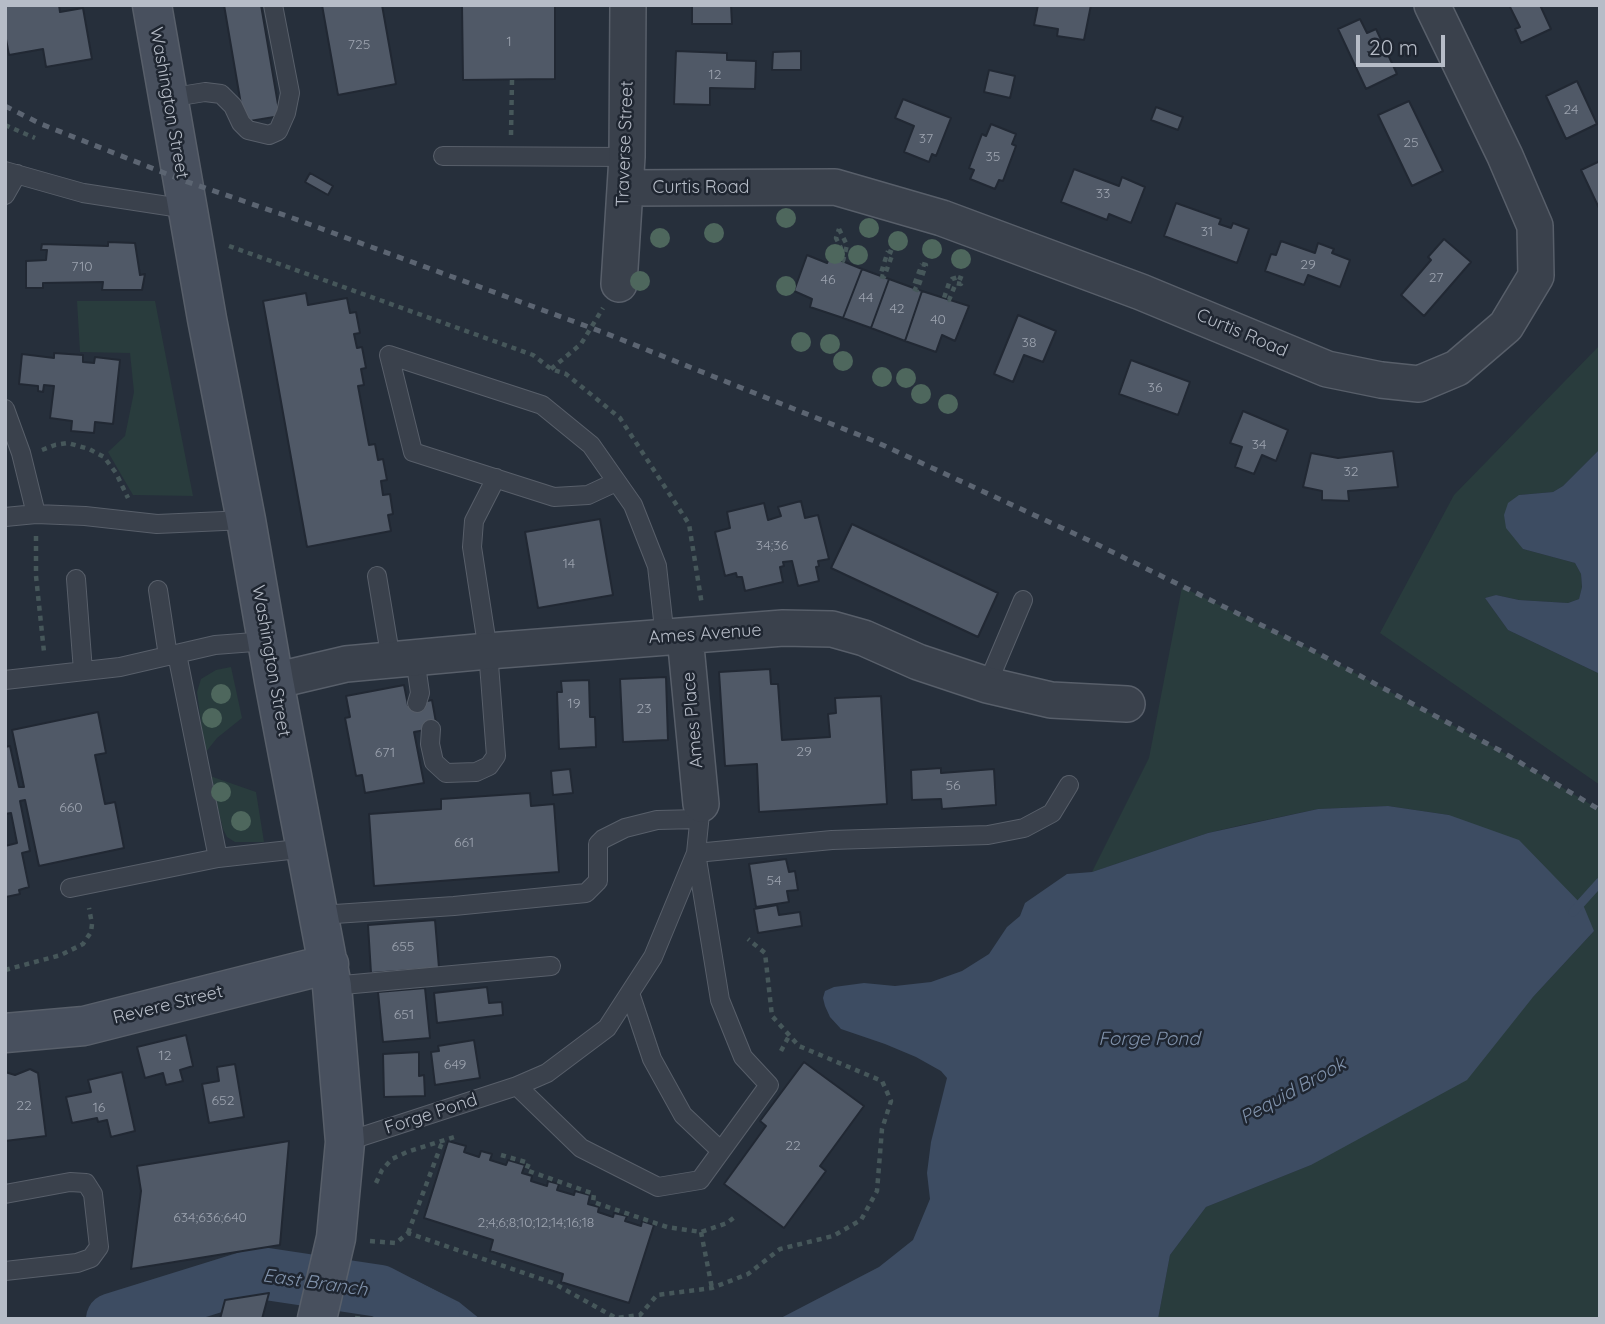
<!DOCTYPE html>
<html>
<head>
<meta charset="utf-8">
<style>
	body { margin:0 }
	#map { position:relative; width:1605px; height:1324px; overflow:hidden; background:#262f3b; font-family:Quicksand,sans-serif }
	canvas { display:block }
	.frame { position:absolute; inset:0; border:7px solid #b6bcc7; pointer-events:none }
	.scale { position:absolute; left:1356px; top:35px; width:89px; height:32px; box-sizing:border-box; border:4px solid #b6bcc7; border-top:0; padding-left:9px; font-size:21px; line-height:24px; white-space:nowrap; color:#b6bcc7; -webkit-text-stroke:5px #1f2631; paint-order:stroke }
</style>
</head>
<body>
<div id="map">
<canvas width="1605" height="1324"></canvas>
<div class="frame"></div>
<div class="scale">20 m</div>
</div>
<script>
const context = document.querySelector('canvas').getContext('2d');
context.lineJoin = 'round';
function fillPath(path, color) { context.fillStyle = color; context.fill(path, 'evenodd'); }
const shape = rows => new Path2D(rows.map(r => 'M' + r).join(''));
function stroke(path, color, width, dash) { context.strokeStyle = color; context.lineWidth = width; context.lineCap = dash ? 'butt' : 'round'; context.setLineDash(dash || []); context.stroke(path); }
function write(font, color, halo, rows, align = 'center') {
  context.font = font + ' Quicksand,sans-serif'; context.lineWidth = 5; context.setLineDash([]); context.textBaseline = 'middle'; context.strokeStyle = halo; context.fillStyle = color; for (const [text, x, y, turn = 0] of rows) {
    context.save(); context.translate(x, y); context.rotate((+turn || 0) * Math.PI / 180); context.textAlign = isNaN(turn) ? turn : align; if (halo) context.strokeText(text, 0, 0); context.fillText(text, 0, 0); context.restore();
  }
}
fillPath(shape([
	[77,301,155,301,193,496,133,495,108,452,125,436,134,392,130,353,80,352],
	[1600,345,1600,449,1563,486,1553,492,1519,495,1523,549,1575,563,1581,574,1582,587,1579,599,1568,603,1519,600,1496,595,1485,598,1508,630,1600,674,1600,785,1380,633,1454,495],
	[1182,587,1308,648,1499,750,1600,810,1600,1319,1158,1319,1170,1255,1206,1207,1311,1165,1533,997,1594,931,1449,815,1388,806,1318,809,1242,825,1208,833,1092,872,1149,758],
	[231,667,242,718,217,738,205,753,197,692,201,679,216,670],
	[210,776,256,792,264,842,235,842,227,837,223,829]
]), '#293c3d');
fillPath(shape([
	[1600,449,1600,674,1508,630,1485,598,1496,595,1519,600,1568,603,1579,599,1582,587,1581,574,1575,563,1523,549,1506,528,1504,515,1508,503,1519,495,1553,492,1563,486],
	[1388,806,1449,815,1519,840,1584,907,1594,931,1533,997,1467,1080,1311,1165,1206,1207,1170,1255,1158,1319,779,1319,879,1267,913,1240,930,1199,927,1173,931,1142,947,1078,941,1071,916,1057,885,1044,841,1029,830,1017,825,1006,823,998,825,991,834,987,864,983,895,986,931,982,962,971,989,954,1007,927,1020,916,1025,903,1067,874,1092,872,1208,833,1318,809],
	[413,1279,459,1302,480,1319,406,1319]
]), '#3d4c62');
stroke(shape([
	[1573,912,1600,882]
]), '#3d4c62', 9);
stroke(shape([
	[112,1319,260,1273,380,1291,434,1319]
]), '#3d4c62', 52);
const building = shape([
	[5,5,59,5,60,12,83,8,92,59,46,67,43,49,9,55,5,34,5,5],
	[224,5,261,5,280,116,244,122,224,5],
	[322,5,382,5,396,84,338,95,322,5],
	[462,5,555,5,555,79,463,80,462,5],
	[692,5,731,5,732,24,692,24,692,5],
	[1038,5,1091,5,1084,40,1057,36,1058,29,1034,25,1038,5],
	[1509,5,1540,5,1551,29,1521,43,1515,29,1520,27,1509,5],
	[1360,19,1367,33,1376,29,1397,74,1366,89,1338,29,1360,19],
	[676,51,727,53,727,60,756,61,755,89,710,88,710,105,674,104,676,51],
	[801,51,801,70,772,70,773,52,801,51],
	[989,70,1015,76,1010,98,984,92,989,70],
	[1577,81,1597,124,1566,139,1546,96,1577,81],
	[903,99,951,118,936,156,932,154,929,162,904,152,914,126,895,118,903,99],
	[1409,101,1443,171,1412,186,1378,115,1409,101],
	[1156,107,1183,117,1178,130,1151,120,1156,107],
	[991,124,1016,134,1012,144,1016,146,1003,181,999,180,995,189,970,179,974,170,969,168,982,134,986,136,991,124],
	[1600,161,1600,207,1599,208,1581,170,1600,161],
	[1074,169,1119,186,1122,177,1145,187,1131,223,1109,214,1107,220,1061,202,1074,169],
	[310,173,333,186,328,195,305,182,310,173],
	[1176,203,1221,219,1219,224,1231,228,1233,223,1249,229,1237,263,1164,236,1176,203],
	[1444,239,1471,262,1424,316,1401,295,1431,260,1428,257,1444,239],
	[1281,241,1315,253,1318,243,1334,249,1332,253,1350,260,1340,287,1308,275,1304,285,1265,271,1271,254,1276,255,1281,241],
	[108,242,135,243,140,275,145,274,142,290,102,290,103,282,43,283,43,288,26,288,26,261,46,260,47,250,41,250,42,244,108,246,108,242],
	[807,255,827,263,830,256,862,269,843,318,810,307,812,299,794,291,807,255],
	[862,269,889,279,871,328,843,318,862,269],
	[889,279,922,291,905,341,871,328,889,279],
	[922,291,969,306,955,341,942,335,936,352,905,341,922,291],
	[306,293,308,305,347,298,350,313,356,312,360,333,354,334,357,348,362,347,366,368,361,369,364,385,358,386,369,445,375,444,378,460,383,459,387,480,381,481,383,495,390,494,393,514,388,515,391,531,307,547,263,301,306,293],
	[1018,315,1056,331,1043,362,1024,355,1013,382,994,374,1018,315],
	[54,353,83,355,83,362,94,363,95,357,120,360,113,424,95,422,94,433,71,431,72,421,50,418,54,386,44,385,43,392,38,391,38,386,19,384,22,354,54,358,54,353],
	[1131,360,1190,382,1178,415,1119,394,1131,360],
	[1243,411,1288,430,1276,461,1262,455,1254,474,1235,467,1242,447,1230,443,1243,411],
	[1393,451,1398,487,1348,491,1349,501,1322,500,1322,491,1303,487,1311,453,1338,458,1393,451],
	[801,501,805,518,818,515,829,559,818,561,819,566,816,567,819,581,798,586,792,561,783,562,784,566,780,567,783,582,745,591,742,577,737,577,736,573,725,576,715,532,730,528,727,512,764,503,768,520,781,516,778,507,801,501],
	[600,519,613,595,538,608,525,532,600,519],
	[852,524,998,593,978,637,831,568,852,524],
	[770,669,771,684,778,684,782,740,830,737,828,714,836,713,835,698,881,696,887,804,759,812,757,764,725,766,719,672,770,669],
	[666,677,668,740,623,742,620,679,666,677],
	[589,680,590,717,595,717,596,747,559,749,557,692,562,692,561,681,589,680],
	[404,685,408,705,432,700,437,728,414,732,424,783,365,793,362,775,356,776,345,718,350,717,346,696,404,685],
	[98,712,106,753,95,755,105,804,115,802,124,848,39,866,25,800,20,801,30,851,22,853,29,887,19,890,20,894,6,897,5,846,17,843,11,813,5,814,5,747,10,746,19,787,24,787,12,730,98,712],
	[941,768,941,773,994,769,996,805,942,809,941,799,912,800,911,770,941,768],
	[570,769,573,793,553,795,551,771,570,769],
	[530,793,531,806,554,804,559,872,374,886,369,814,441,809,441,799,530,793],
	[786,859,789,872,795,871,798,890,787,891,789,902,756,907,749,864,786,859],
	[777,905,779,915,800,912,802,926,758,933,754,909,777,905],
	[435,920,439,968,371,973,368,925,435,920],
	[487,987,489,1003,502,1002,503,1015,437,1023,434,993,487,987],
	[425,988,430,1038,383,1042,378,992,425,988],
	[186,1035,193,1066,180,1070,183,1081,166,1085,163,1073,145,1078,137,1047,186,1035],
	[474,1040,480,1078,435,1085,431,1052,439,1051,438,1046,474,1040],
	[419,1052,419,1076,424,1075,425,1096,384,1097,383,1054,419,1052],
	[804,1062,864,1106,820,1166,826,1171,784,1228,724,1184,766,1126,760,1121,804,1062],
	[235,1064,244,1117,209,1123,202,1084,219,1081,217,1067,235,1064],
	[30,1069,38,1073,46,1136,5,1141,5,1072,15,1075,30,1069],
	[122,1072,135,1131,111,1137,107,1120,98,1122,97,1118,72,1123,66,1097,91,1092,88,1080,122,1072],
	[289,1141,280,1245,131,1269,141,1191,137,1166,289,1141],
	[448,1141,466,1146,464,1152,479,1157,481,1151,492,1154,490,1160,506,1165,508,1160,525,1165,522,1173,532,1176,531,1181,547,1186,548,1181,559,1184,557,1190,574,1195,575,1191,590,1195,588,1204,599,1207,598,1212,613,1217,614,1213,627,1216,625,1221,641,1226,642,1221,654,1225,629,1303,561,1282,563,1274,490,1251,493,1240,424,1218,448,1141],
	[269,1293,262,1319,220,1319,225,1300,269,1293]
]);
fillPath(building, '#505967');
stroke(building, '#212833', 2);
const lane = shape([
	[168,98,205,92,221,94,233,106,241,123,248,130,269,135,278,131,286,113,290,93,273,5],
	[443,156,627,157],
	[5,171,83,193,187,209],
	[5,195,17,174],
	[5,409,21,453,36,514],
	[616,482,588,495,554,497,413,452,389,355,542,405,591,445,633,505,657,566,665,638],
	[5,517,36,514,85,516,157,524,246,520],
	[377,576,391,660],
	[76,579,83,671],
	[158,590,168,656],
	[177,654,218,858],
	[415,658,420,693,417,703],
	[5,680,120,667,215,645,267,641],
	[987,685,1023,600],
	[431,729,430,744,434,762,446,773,476,772,489,766,496,756,488,651,472,547,474,521,496,478],
	[70,888,218,858,307,848],
	[320,915,454,906,586,893,598,881,598,844,603,839,625,828,657,820,699,819],
	[332,986,551,966],
	[630,993,652,1059,683,1115,721,1151],
	[517,1086,581,1148,658,1187,700,1180,769,1085,743,1057,720,1000,696,853,832,840,988,835,1024,828,1052,813,1069,785],
	[345,1142,517,1086,547,1073,607,1028,653,957,696,853,701,804],
	[5,1194,70,1182,86,1183,93,1194,99,1247,91,1258,77,1263,5,1271]
]);
const street = shape([
	[625,188,835,187,942,218,1141,292,1327,369,1381,380,1419,384,1457,368,1506,326,1536,276,1535,226,1505,156,1432,5],
	[619,284,627,157,628,5],
	[685,636,701,804],
	[274,681,346,664,488,651,783,628,832,629,864,638,918,662,987,685,1051,700,1127,704]
]);
const secondary = shape([
	[152,5,207,319,246,520,274,681,332,986,345,1142,336,1238,317,1319],
	[5,1033,84,1026,329,964]
]);
stroke(lane, '#585f6a', 20);
stroke(street, '#585f6a', 38);
stroke(secondary, '#585f6a', 41);
stroke(shape([
	[5,125,35,138],
	[511,135,512,80],
	[839,229,847,245,843,261,837,259,841,248,836,238,839,229],
	[229,246,533,355,551,369,566,374,620,418,689,524,702,605],
	[888,251,893,253,884,277,880,276,888,251],
	[922,264,926,265,917,290,913,288,922,264],
	[958,277,963,279,961,284,956,283,949,300,944,298,949,283,952,279,958,277],
	[551,369,581,344,603,308],
	[42,450,55,445,68,443,89,449,104,457,116,473,128,498],
	[36,536,36,576,44,652],
	[5,970,61,955,83,944,91,932,92,924,89,908],
	[781,1051,790,1034],
	[501,1155,529,1163,526,1170,594,1194,593,1202,667,1227,701,1232,727,1223,736,1216],
	[376,1183,382,1170,392,1159,407,1152,454,1137],
	[701,1232,712,1288],
	[408,1233,443,1140],
	[370,1241,396,1243,408,1233,553,1283,616,1318,640,1315,657,1295,712,1288,748,1274,780,1249,833,1236,861,1220,877,1191,882,1129,891,1101,882,1081,799,1046,772,1016,765,953,748,939],
	[355,1318,365,1319]
]), '#46575a', 4.5, [5, 5]);
stroke(lane, '#3a414c', 18);
stroke(street, '#3a414c', 35);
stroke(secondary, '#48505e', 38);
stroke(shape([
	[5,106,41,124,182,180,287,216,605,333,874,441,1088,540,1308,648,1499,750,1600,810]
]), '#5c6572', 5, [7, 7]);
context.fillStyle = '#4e675d';
for (const [x, y] of [
	[786,218],
	[869,228],
	[714,233],
	[660,238],
	[898,241],
	[932,249],
	[835,254],
	[858,255],
	[961,259],
	[640,281],
	[786,286],
	[801,342],
	[830,344],
	[843,361],
	[882,377],
	[906,378],
	[921,394],
	[948,404],
	[221,694],
	[212,718],
	[221,792],
	[241,821]
]) { context.beginPath(); context.arc(x, y, 10, 0, 2 * Math.PI); context.fill(); }
write('14px', '#9ca3af', null, [
	["1",509,42],
	["725",359,45],
	["12",715,75],
	["24",1571,110],
	["37",926,139],
	["25",1411,143],
	["35",993,157],
	["33",1103,194],
	["31",1207,232],
	["29",1308,265],
	["710",82,267],
	["27",1436,278],
	["46",828,280],
	["44",866,298],
	["42",897,309],
	["40",938,320],
	["38",1029,343],
	["36",1155,388],
	["34",1259,445],
	["32",1351,472],
	["34;36",772,546],
	["14",569,564],
	["19",574,704],
	["23",644,709],
	["29",804,752],
	["671",385,753],
	["56",953,786],
	["660",71,808],
	["661",464,843],
	["54",774,881],
	["655",403,947],
	["651",404,1015],
	["12",165,1056],
	["649",455,1065],
	["652",223,1101],
	["22",24,1106],
	["16",99,1108],
	["22",793,1146],
	["634;636;640",210,1218],
	["2;4;6;8;10;12;14;16;18",536,1223]
]);
write('18px', '#b6bcc7', '#1f2631', [
	["Washington Street",169,103,80],
	["Traverse Street",625,144,-88],
	["Curtis Road",701,188],
	["Curtis Road",1242,333,23],
	["Ames Avenue",705,634,-4],
	["Washington Street",271,661,80],
	["Ames Place",693,720,-95],
	["Revere Street",168,1005,-14],
	["Forge Pond",431,1114,-18]
]);
write('italic 19px', '#8092ab', '#1f2631', [
	["Forge Pond",1149,1039],
	["Pequid Brook",1293,1091,-29],
	["East Branch",315,1283,8]
]);
</script>
</body>
</html>
